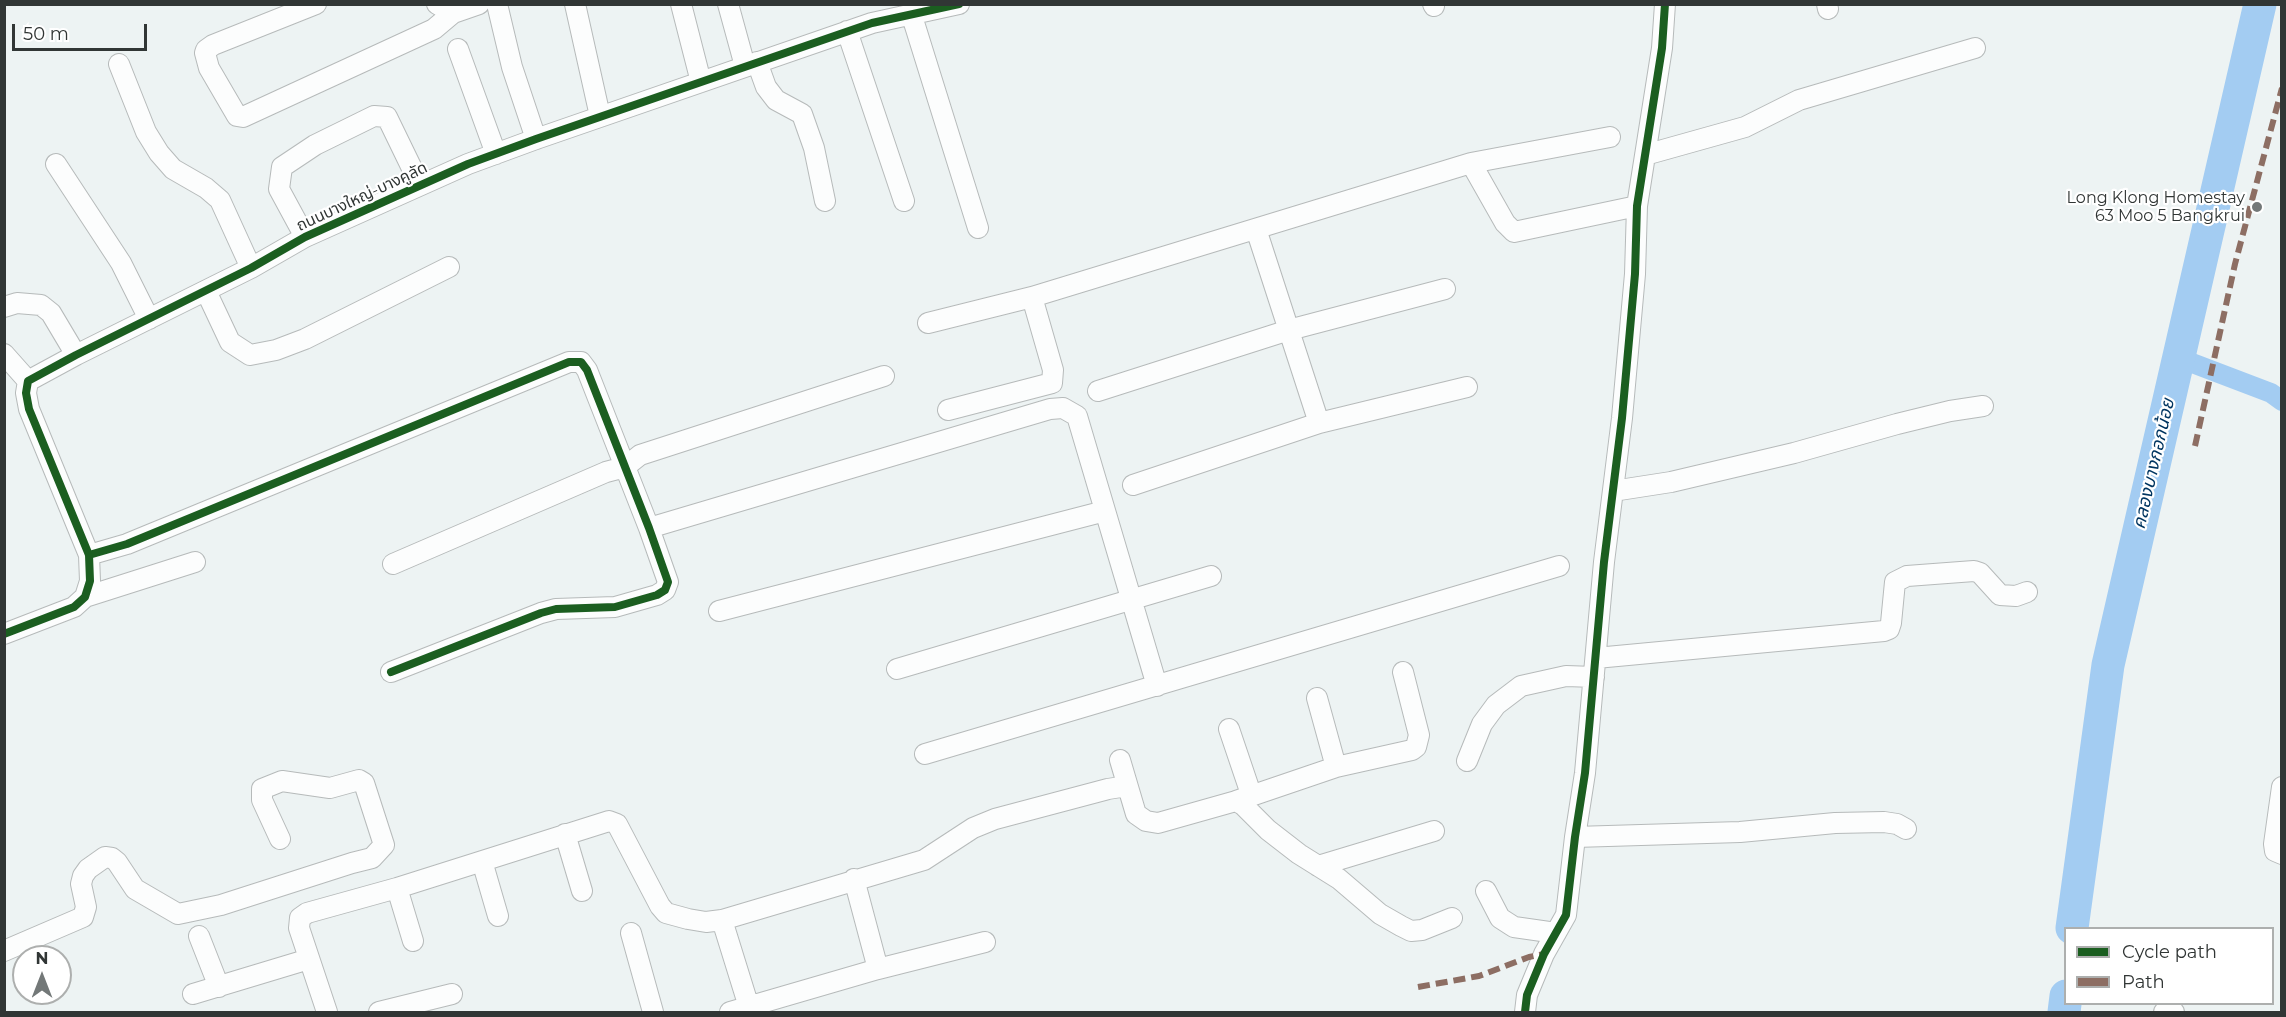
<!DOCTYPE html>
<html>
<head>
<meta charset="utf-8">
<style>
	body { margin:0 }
	#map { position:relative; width:2286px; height:1017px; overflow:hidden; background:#edf3f3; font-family:Montserrat,sans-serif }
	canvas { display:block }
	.frame { position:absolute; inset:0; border:6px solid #313635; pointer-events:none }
	.legend { position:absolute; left:2064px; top:927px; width:210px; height:78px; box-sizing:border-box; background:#fff; border:2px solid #adafae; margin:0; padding:8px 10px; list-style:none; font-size:18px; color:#313635 }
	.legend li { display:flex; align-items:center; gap:12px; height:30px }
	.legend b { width:30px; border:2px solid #adafae }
	.north { position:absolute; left:12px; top:945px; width:60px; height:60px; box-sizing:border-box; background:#fff; border:2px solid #adafae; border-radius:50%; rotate:0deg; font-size:16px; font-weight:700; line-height:24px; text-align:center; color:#313635 }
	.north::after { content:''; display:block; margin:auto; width:21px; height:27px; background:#737878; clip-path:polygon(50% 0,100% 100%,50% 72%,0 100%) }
	.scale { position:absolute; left:12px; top:24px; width:135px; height:27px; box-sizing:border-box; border:3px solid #313635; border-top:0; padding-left:8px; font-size:18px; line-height:21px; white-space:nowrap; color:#313635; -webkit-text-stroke:4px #fff; paint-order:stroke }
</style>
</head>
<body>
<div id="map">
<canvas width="2286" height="1017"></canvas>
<div class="frame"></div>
<ul class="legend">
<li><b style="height:8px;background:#1b5e20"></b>Cycle path</li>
<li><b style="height:8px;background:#8d6e63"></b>Path</li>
</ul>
<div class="north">N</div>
<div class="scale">50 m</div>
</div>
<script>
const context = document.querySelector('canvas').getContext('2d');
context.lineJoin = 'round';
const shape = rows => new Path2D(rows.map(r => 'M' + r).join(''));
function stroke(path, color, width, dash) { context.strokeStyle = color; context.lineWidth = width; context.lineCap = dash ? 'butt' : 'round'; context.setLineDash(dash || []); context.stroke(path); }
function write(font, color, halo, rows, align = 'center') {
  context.font = font + ' Montserrat,"Noto Sans Thai",sans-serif'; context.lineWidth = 4.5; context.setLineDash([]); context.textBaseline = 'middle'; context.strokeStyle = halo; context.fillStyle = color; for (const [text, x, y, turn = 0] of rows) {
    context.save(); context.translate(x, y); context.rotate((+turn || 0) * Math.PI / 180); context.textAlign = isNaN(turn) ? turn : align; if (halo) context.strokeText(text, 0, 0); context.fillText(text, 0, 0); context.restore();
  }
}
stroke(shape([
	[2179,358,2271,393,2282,401]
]), '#a3ccf2', 20);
stroke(shape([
	[2072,928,2108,665,2260,4],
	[2064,1012,2066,996]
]), '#a3ccf2', 33);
const minor = shape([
	[316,4,213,45,206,50,205,53,209,68,237,116,243,117,434,29,453,13,479,4],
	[437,4,453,13],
	[497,4,512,67,536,139],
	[575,4,600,116],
	[681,4,701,82],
	[728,4,745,66],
	[1433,4,1434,6],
	[1827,4,1828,9],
	[911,13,978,228],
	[847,31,904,201],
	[458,49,496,154],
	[757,62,766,87,776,100,802,114,814,148,825,201],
	[119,64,146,132,159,153,173,169,206,188,220,200,251,268],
	[1645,155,1745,127,1799,100,1975,48],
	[1471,163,1610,137],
	[56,164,121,263,149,319],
	[1256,229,1319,423],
	[305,237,279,189,282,167,315,145,374,116,387,117,420,185],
	[206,291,230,342,250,355,276,350,305,339,449,267],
	[4,307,17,303,41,305,51,313,76,355],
	[928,323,1032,297,1471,163,1505,223,1514,232,1637,206],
	[4,354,28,381],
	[1098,391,1289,330,1445,289],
	[948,410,1052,383,1053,370,1032,297],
	[1133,485,1319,423,1467,387],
	[1613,491,1671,482,1794,453,1897,424,1950,411,1983,406],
	[649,528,1050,409,1063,408,1077,416,1157,686],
	[89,555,127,544,569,362,581,362,587,370,649,528,668,582,665,590,657,595,615,607,556,609,541,613,391,672],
	[393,564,606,472,625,467,640,455,884,376],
	[85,597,195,562],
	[719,611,1105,511],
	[4,634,74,607,85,597,90,581,89,555,29,409,26,393,28,381,76,355,251,268,305,237,468,164,536,139,872,23,959,4],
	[1596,658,1884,631,1889,629,1891,623,1895,582,1907,576,1974,571,1980,573,2000,595,2016,596,2027,592],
	[897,669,1211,576],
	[1317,698,1336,767],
	[1229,729,1251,794],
	[925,754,1559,566],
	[1120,760,1136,814,1146,821,1158,823,1236,801,1243,805,1268,830,1299,854,1339,879,1380,914,1401,926,1411,931,1422,930,1452,918],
	[1467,761,1482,724,1496,705,1521,686,1566,676,1594,677],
	[2282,787,2274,844,2275,851,2282,854],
	[1236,801,1336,767,1412,750,1416,747,1419,735,1403,672],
	[565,834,582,891],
	[1575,837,1740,832,1835,823,1884,822,1897,824,1906,829],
	[482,861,498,916],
	[1318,866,1434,831],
	[854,879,878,969],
	[397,888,413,941],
	[1486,891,1500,918,1514,927,1556,933],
	[722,920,749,1007],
	[631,933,653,1012],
	[199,936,219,987],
	[4,951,83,917,86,907,81,884,83,876,88,869,105,857,112,858,117,862,135,889,178,914,221,905,352,863,372,858,384,845,364,783,359,780,330,788,282,781,262,789,262,800,280,839],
	[193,994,309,959],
	[327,1012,299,928,300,918,307,913,397,888,609,821,617,824,660,906,666,913,688,919,706,922,722,920,924,860,973,828,995,819,1108,789,1127,786],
	[379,1012,452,994],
	[730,1012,878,969,985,942],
	[1525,1012,1527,995,1544,954,1566,915,1575,837,1585,773,1604,562,1622,418,1635,274,1637,206,1662,48,1665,4],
	[2164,1012,2174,1012]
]);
stroke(minor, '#b6baba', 22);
stroke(minor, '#fcfdfd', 20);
stroke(shape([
	[2195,446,2235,264,2282,88],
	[1418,987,1479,976,1529,957,1544,954]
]), '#8d6e63', 6, [12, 6]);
stroke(shape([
	[89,555,127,544,569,362,581,362,587,370,649,528,668,582,665,590,657,595,615,607,556,609,541,613,391,672],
	[4,634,74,607,85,597,90,581,89,555,29,409,26,393,28,381,76,355,251,268,305,237,468,164,536,139,872,23,959,4],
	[1525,1012,1527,995,1544,954,1566,915,1575,837,1585,773,1604,562,1622,418,1635,274,1637,206,1662,48,1665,4]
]), '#1b5e20', 8);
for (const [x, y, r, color] of [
	[2257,207,6,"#737878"]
]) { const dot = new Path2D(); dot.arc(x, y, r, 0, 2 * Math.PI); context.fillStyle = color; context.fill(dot); stroke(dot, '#fff', 2); }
write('16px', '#313635', '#fff', [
	["ถนนบางใหญ่-บางคูลัด",362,197,-25]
]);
write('16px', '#313635', '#fff', [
	["Long Klong Homestay",2245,198],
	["63 Moo 5 Bangkrui",2245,216]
], 'right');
write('italic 18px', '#003560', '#fff', [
	["คลองบางกอกน้อย",2154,464,-77]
]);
</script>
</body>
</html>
